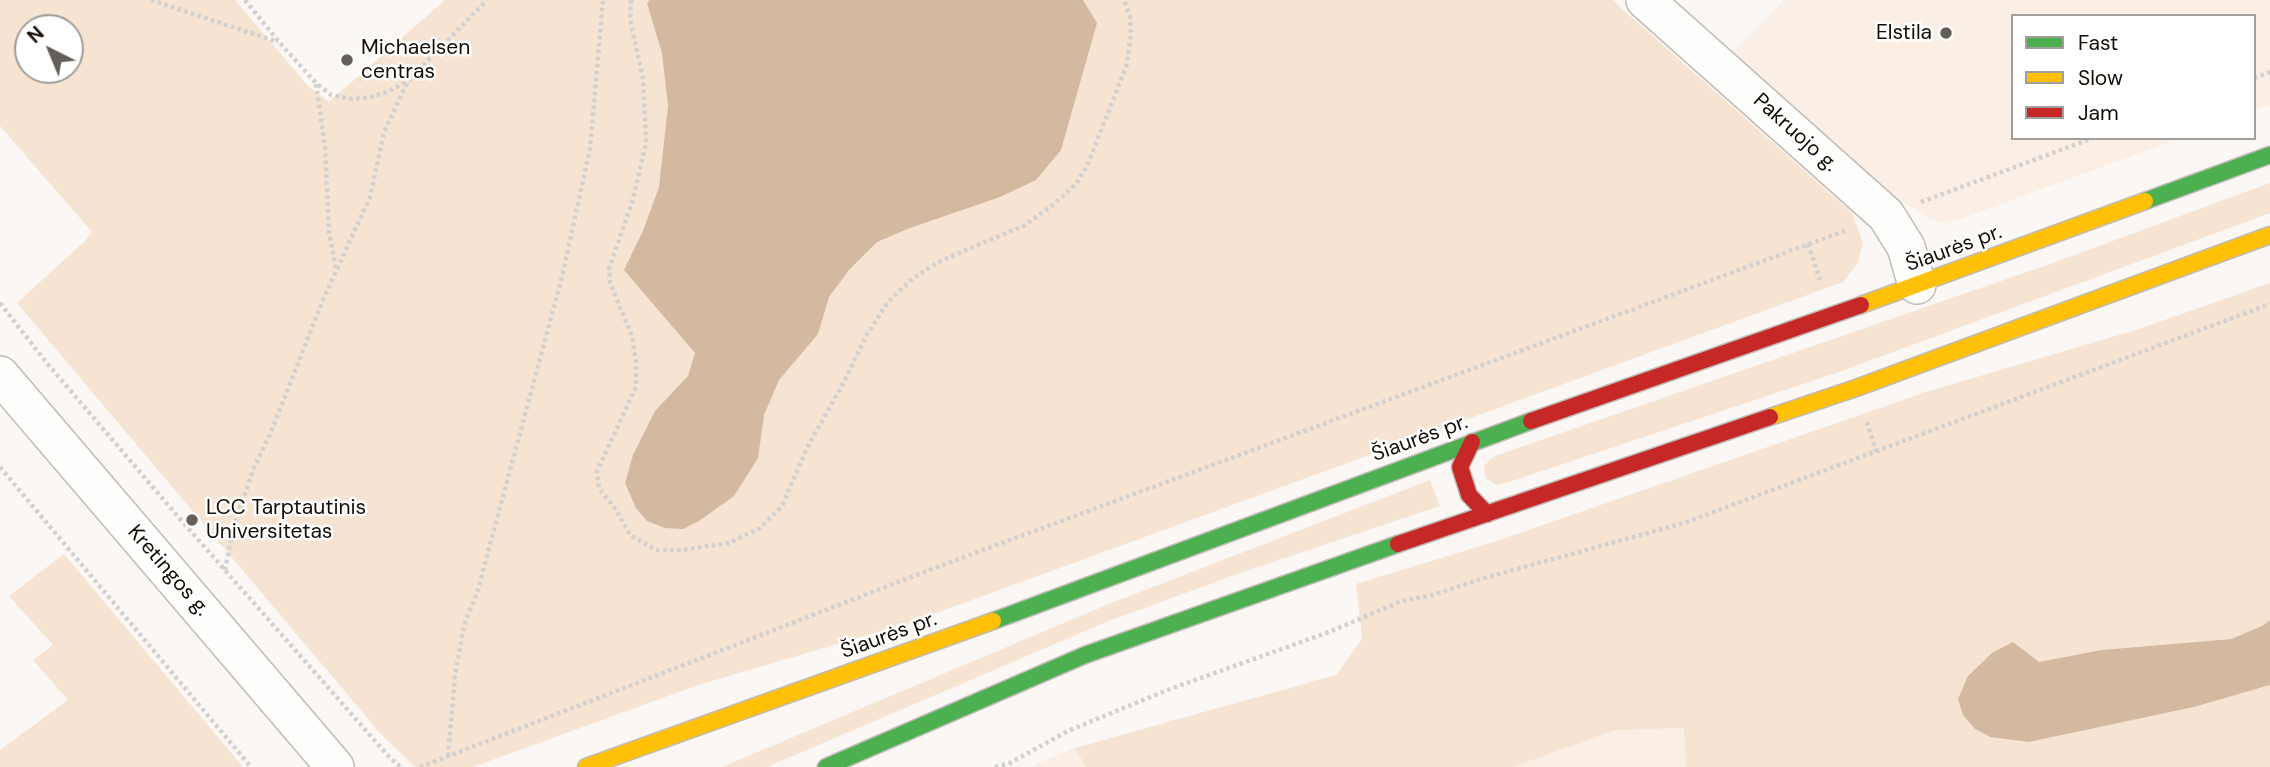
<!DOCTYPE html>
<html>
<head>
<meta charset="utf-8">
<style>
	body { margin:0 }
	#map { position:relative; width:2270px; height:767px; overflow:hidden; background:#faf7f4; font-family:"DM Sans",sans-serif }
	canvas { display:block }
	.legend { position:absolute; left:2011px; top:14px; width:245px; height:126px; box-sizing:border-box; background:#fff; border:2px solid #a19e9b; margin:0; padding:9px 12px; list-style:none; font-size:21px; color:#140c05 }
	.legend li { display:flex; align-items:center; gap:14px; height:35px }
	.legend b { width:35px; border:2px solid #a19e9b }
	.north { position:absolute; left:14px; top:14px; width:70px; height:70px; box-sizing:border-box; background:#fff; border:2px solid #a19e9b; border-radius:50%; rotate:317deg; font-size:19px; font-weight:700; line-height:28px; text-align:center; color:#140c05 }
	.north::after { content:''; display:block; margin:auto; width:24px; height:32px; background:#645e59; clip-path:polygon(50% 0,100% 100%,50% 72%,0 100%) }
</style>
</head>
<body>
<div id="map">
<canvas width="2270" height="767"></canvas>
<ul class="legend">
<li><b style="height:9px;background:#4caf50"></b>Fast</li>
<li><b style="height:9px;background:#ffc107"></b>Slow</li>
<li><b style="height:9px;background:#c62828"></b>Jam</li>
</ul>
<div class="north">N</div>
</div>
<script>
const context = document.querySelector('canvas').getContext('2d');
context.lineJoin = 'round';
function fillPath(path, color) { context.fillStyle = color; context.fill(path, 'evenodd'); }
const shape = rows => new Path2D(rows.map(r => 'M' + r).join(''));
function stroke(path, color, width, dash) { context.strokeStyle = color; context.lineWidth = width; context.lineCap = dash ? 'butt' : 'round'; context.setLineDash(dash || []); context.stroke(path); }
function write(font, color, halo, rows, align = 'center') {
  context.font = font + ' "DM Sans",sans-serif'; context.lineWidth = 5; context.setLineDash([]); context.textBaseline = 'middle'; context.strokeStyle = halo; context.fillStyle = color; for (const [text, x, y, turn = 0] of rows) {
    context.save(); context.translate(x, y); context.rotate((+turn || 0) * Math.PI / 180); context.textAlign = isNaN(turn) ? turn : align; if (halo) context.strokeText(text, 0, 0); context.fillText(text, 0, 0); context.restore();
  }
}
fillPath(shape([
	[1784,0,2270,0,2270,105,2254,111,2254,16,2013,16,2013,138,2180,138,1947,224,1926,217,1892,194,1733,52],
	[1685,728,1686,767,1513,767,1616,730],
	[1075,748,1086,767,1029,767]
]), '#fbefe5');
fillPath(shape([
	[0,0,235,0,307,85,329,102,445,0,1612,0,1852,213,1863,243,1858,263,1843,282,909,623,698,685,473,767,415,767,380,733,17,303,85,241,92,232,0,126],
	[28,28,70,28,70,70,28,70],
	[2270,183,2270,213,1836,373,1512,481,1497,485,1487,479,1485,475,1484,467,1490,459,1498,455,2053,263],
	[2270,283,2270,620,2262,626,2231,639,2101,650,2039,662,2029,742,2194,707,2270,685,2270,767,1686,767,1684,728,1616,730,1513,767,1086,767,1075,748,1336,675,1362,639,1356,584,1497,541,1926,392,2139,329],
	[1430,480,1440,506,1240,573,1106,622,767,767,722,767,1109,604],
	[64,554,243,767,0,767,0,750,68,700,33,660,53,645,9,596]
]), '#f6e3d2');
fillPath(shape([
	[650,0,1083,0,1097,23,1061,150,1036,180,1000,197,910,228,877,242,849,270,829,297,818,334,779,380,764,415,758,458,734,496,699,521,683,529,665,528,647,521,636,508,625,483,633,455,655,411,688,376,695,353,624,270,643,231,659,187,668,106,662,53,647,3],
	[2270,620,2270,685,2194,707,2029,742,1990,737,1974,728,1963,715,1958,699,1968,676,1992,653,2013,642,2039,662,2101,650,2231,639,2262,626]
]), '#d4b9a1');
const street = shape([
	[1645,0,1886,215,1906,247,1917,285],
	[0,375,335,767]
]);
const fast = shape([
	[2145,201,2270,155],
	[993,621,1531,421],
	[826,767,1085,655,1398,544]
]);
const slow = shape([
	[1861,305,2145,201],
	[1770,417,1856,388,2270,235],
	[586,767,993,621]
]);
const jam = shape([
	[1531,421,1861,305],
	[1472,442,1460,467,1469,495,1487,514],
	[1398,544,1770,417]
]);
stroke(street, '#c1bbb6', 40);
stroke(fast, '#c1bbb6', 19);
stroke(slow, '#c1bbb6', 19);
stroke(jam, '#c1bbb6', 19);
stroke(shape([
	[151,0,278,42],
	[245,0,279,42,316,83,331,95,351,99,368,98,389,91,408,81,487,0],
	[631,0,630,19,643,79,646,143,633,199,609,269,610,283,632,336,636,362,636,387,597,471,599,488,616,510,630,535,656,550,682,550,729,543,760,528,782,506,807,448,845,380,866,336,888,302,912,279,938,262,1025,225,1054,204,1076,184,1087,166,1126,67,1131,35,1130,17,1124,0],
	[2254,78,2270,72],
	[316,84,325,147,329,232,336,269],
	[1921,202,2093,138],
	[1808,244,1820,280],
	[0,303,46,362,180,519,390,758,401,767],
	[1867,422,1876,451],
	[0,467,251,767],
	[225,570,233,529,253,470,271,432,322,302,370,197,384,132,408,81],
	[448,756,455,676,464,625,477,593,562,277,590,149,603,0],
	[420,767,937,567,1847,230],
	[995,767,1010,763,1068,731,1170,689,1329,632,1402,601,1433,595,1481,579,1684,523,2270,304]
]), '#d2d1d0', 4.5, [3.5, 3.5]);
stroke(street, '#fefefd', 37);
stroke(fast, '#4caf50', 16);
stroke(slow, '#ffc107', 16);
stroke(jam, '#c62828', 16);
for (const [x, y, r, color] of [
	[1946,33,7,"#645e59"],
	[347,60,7,"#645e59"],
	[192,520,7,"#645e59"]
]) { const dot = new Path2D(); dot.arc(x, y, r, 0, 2 * Math.PI); context.fillStyle = color; context.fill(dot); stroke(dot, '#fff', 2.5); }
write('21px', '#140c05', '#fff', [
	["Elstila",1932,33,"right"],
	["Michaelsen",361,48],
	["centras",361,72],
	["LCC Tarptautinis",206,508],
	["Universitetas",206,532]
], 'left');
write('21px', '#140c05', '#fff', [
	["Pakruojo g.",1795,133,42],
	["Šiaurės pr.",1954,249,-20],
	["Šiaurės pr.",1420,439,-20],
	["Kretingos g.",168,571,49],
	["Šiaurės pr.",889,636,-20]
]);
</script>
</body>
</html>
